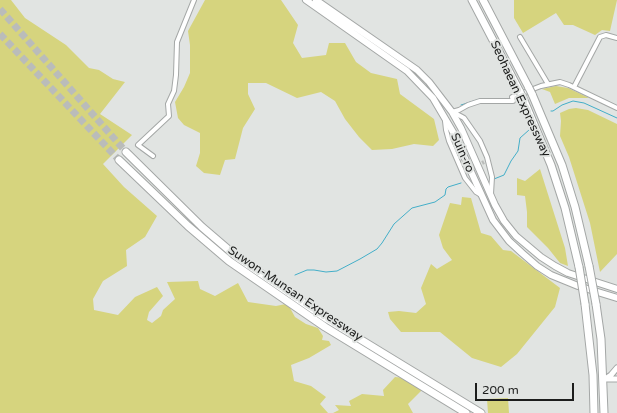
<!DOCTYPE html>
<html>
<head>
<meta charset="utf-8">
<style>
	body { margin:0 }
	#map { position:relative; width:617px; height:413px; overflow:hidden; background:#e1e4e2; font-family:"Varela Round",sans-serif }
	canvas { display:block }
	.scale { position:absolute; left:475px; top:383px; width:99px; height:18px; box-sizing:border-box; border:2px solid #1c1d1c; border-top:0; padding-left:5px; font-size:12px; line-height:14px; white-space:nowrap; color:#1c1d1c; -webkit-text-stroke:3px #e1e4e2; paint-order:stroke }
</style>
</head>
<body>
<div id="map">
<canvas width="617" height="413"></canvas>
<div class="scale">200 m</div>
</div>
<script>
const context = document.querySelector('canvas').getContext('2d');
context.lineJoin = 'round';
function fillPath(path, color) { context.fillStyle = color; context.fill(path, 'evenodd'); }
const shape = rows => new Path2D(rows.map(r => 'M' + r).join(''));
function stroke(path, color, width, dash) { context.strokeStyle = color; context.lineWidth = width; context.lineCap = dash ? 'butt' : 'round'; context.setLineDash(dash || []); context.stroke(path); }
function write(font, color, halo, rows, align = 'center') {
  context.font = font + ' "Varela Round",sans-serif'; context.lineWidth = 4; context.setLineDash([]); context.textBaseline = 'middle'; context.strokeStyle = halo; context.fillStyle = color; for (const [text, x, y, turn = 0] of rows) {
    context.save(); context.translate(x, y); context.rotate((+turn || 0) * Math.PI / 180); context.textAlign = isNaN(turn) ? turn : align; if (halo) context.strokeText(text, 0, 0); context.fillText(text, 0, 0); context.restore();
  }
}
fillPath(shape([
	[0,0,11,0,25,18,66,45,89,68,99,70,113,79,125,82,100,114,132,135,103,164,124,187,157,216,145,237,126,250,127,266,103,281,93,299,94,310,118,315,135,297,157,287,163,296,149,312,147,320,152,323,161,316,163,310,175,299,167,282,198,281,200,289,215,296,238,283,248,302,276,306,286,304,290,308,295,317,306,324,318,328,323,336,322,340,329,341,331,345,309,358,291,365,294,381,311,386,326,397,320,404,328,413,0,413],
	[205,0,281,0,298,25,293,43,302,58,326,55,329,43,345,43,356,62,371,73,397,79,400,94,434,119,439,140,433,146,414,144,392,149,372,150,359,137,345,119,335,101,321,92,297,98,266,83,248,83,248,94,255,109,243,128,235,159,225,160,220,175,204,173,196,166,200,153,200,133,184,125,178,118,175,102,184,87,190,73,190,45,188,31],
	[514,0,617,0,610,31,602,30,595,35,573,25,564,25,556,13,523,33,514,18],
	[556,86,568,88,589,98,569,98,555,104,550,92,542,89],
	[576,108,588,110,617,124,617,254,600,272,590,223,569,157,560,136,561,121,560,113,569,109],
	[540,169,565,248,568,266,560,263,548,248,527,227,527,212,525,196,517,195,517,178,525,181],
	[462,197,471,198,481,233,491,236,503,250,511,251,560,288,555,307,517,354,501,367,472,358,440,332,401,332,390,319,388,312,399,311,416,313,426,304,421,288,431,264,437,269,452,260,443,248,439,235,450,203,461,205],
	[395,377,414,379,424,388,408,404,413,413,333,413,339,410,335,405,351,406,349,401,362,394,384,396,383,390],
	[508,398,509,413,488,413,487,399]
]), '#d6d47e');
stroke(shape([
	[487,99,508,99],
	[461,105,480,99],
	[551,111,553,111,562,105,573,101,584,103,617,118],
	[494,179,504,175,511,161,518,151,520,138,529,130],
	[295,275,307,270,314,270,326,272,337,271,360,259,377,249,382,243,394,224,412,208,435,202,445,195,446,189,448,187,461,183]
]), '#43aec8', 1);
stroke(shape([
	[466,171,484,162]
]), '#babcba', 4, [4, 2]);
stroke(shape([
	[0,9,126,152],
	[0,34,119,160]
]), '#babcba', 7, [7, 3.5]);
const minor = shape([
	[520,37,548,84],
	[574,87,600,37,606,35,617,38],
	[452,112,459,110,468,105,480,101,513,101,512,97,541,86,560,82,569,85,617,108],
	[453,112,464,118,480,141,487,157,492,177,491,194],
	[445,121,446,130,449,141,465,178,476,192,481,195],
	[153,156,138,145,169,116,168,104,174,91,176,75,177,42,194,0]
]);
const tertiary = shape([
	[605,379,611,375,617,368],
	[606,379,617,379]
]);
const primary = shape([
	[306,0,407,71,433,98,453,132,493,220,509,241,522,253,537,266,551,275,578,286,617,298],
	[316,0,417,70,429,82,452,112,461,128,495,205,504,221,516,236,541,257,555,266,568,273,617,289]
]);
const motorway = shape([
	[472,0,520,92],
	[483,0,529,88],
	[532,94,562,165,575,207,589,266],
	[523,98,551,165,565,208,579,267],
	[126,152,202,227,237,257,327,319,481,413],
	[119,160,188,226,229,261,325,327,466,413],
	[585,304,593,375,594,413],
	[596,304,601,339,604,413]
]);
stroke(minor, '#a4a7a6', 6);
stroke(tertiary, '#a4a7a6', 7);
stroke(primary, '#a4a7a6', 8);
stroke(motorway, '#a4a7a6', 9);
stroke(minor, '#fff', 4);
stroke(tertiary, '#fff', 5);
stroke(primary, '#fff', 6);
stroke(motorway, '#fff', 7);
const motorwayBridge = shape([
	[529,88,532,94],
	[520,92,523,98],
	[589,266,596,304],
	[579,267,585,304]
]);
stroke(motorwayBridge, '#a4a7a6', 9, []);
stroke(motorwayBridge, '#fff', 7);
write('12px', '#1c1d1c', '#e1e4e2', [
	["Seohaean Expressway",520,99,65],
	["Suin-ro",462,153,66],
	["Suwon-Munsan Expressway",295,294,34]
]);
</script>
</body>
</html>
